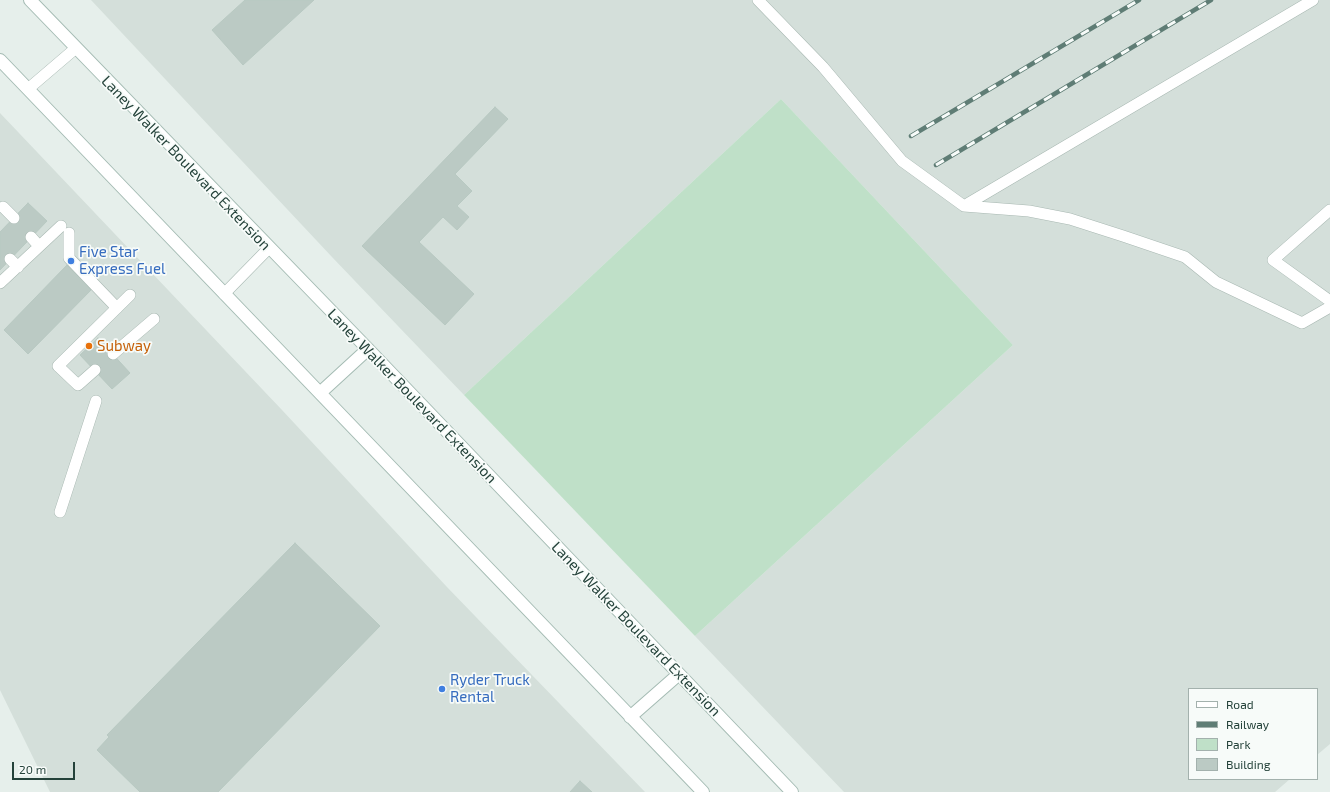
<!DOCTYPE html>
<html>
<head>
<meta charset="utf-8">
<style>
	body { margin:0 }
	#map { position:relative; width:1330px; height:792px; overflow:hidden; background:#e6efeb; font-family:"Exo 2",sans-serif }
	canvas { display:block }
	.legend { position:absolute; left:1188px; top:688px; width:130px; height:92px; box-sizing:border-box; background:#f7fbf9; border:1px solid #a3b1ad; margin:0; padding:5px 7px; list-style:none; font-size:12px; color:#24423a }
	.legend li { display:flex; align-items:center; gap:8px; height:20px }
	.legend b { width:20px; border:1px solid #a3b1ad }
	.scale { position:absolute; left:12px; top:762px; width:63px; height:18px; box-sizing:border-box; border:2px solid #24423a; border-top:0; padding-left:5px; font-size:12px; line-height:14px; white-space:nowrap; color:#24423a; -webkit-text-stroke:3px #f7fbf9; paint-order:stroke }
</style>
</head>
<body>
<div id="map">
<canvas width="1330" height="792"></canvas>
<ul class="legend">
<li><b style="height:5px;background:#fff"></b>Road</li>
<li><b style="height:5px;background:#5f7d75"></b>Railway</li>
<li><b style="height:11px;background:#bfe0c8"></b>Park</li>
<li><b style="height:11px;background:#bbcac4"></b>Building</li>
</ul>
<div class="scale">20 m</div>
</div>
<script>
const context = document.querySelector('canvas').getContext('2d');
context.lineJoin = 'round';
function fillPath(path, color) { context.fillStyle = color; context.fill(path, 'evenodd'); }
const shape = rows => new Path2D(rows.map(r => 'M' + r).join(''));
function stroke(path, color, width, dash) { context.strokeStyle = color; context.lineWidth = width; context.lineCap = dash ? 'butt' : 'round'; context.setLineDash(dash || []); context.stroke(path); }
function write(font, color, halo, rows, align = 'center') {
  context.font = font + ' "Exo 2",sans-serif'; context.lineWidth = 3.5; context.setLineDash([]); context.textBaseline = 'middle'; context.strokeStyle = halo; context.fillStyle = color; for (const [text, x, y, turn = 0] of rows) {
    context.save(); context.translate(x, y); context.rotate((+turn || 0) * Math.PI / 180); context.textAlign = isNaN(turn) ? turn : align; if (halo) context.strokeText(text, 0, 0); context.fillText(text, 0, 0); context.restore();
  }
}
fillPath(shape([
	[91,0,1330,0,1330,744,1317,755,1317,689,1189,689,1189,779,1290,779,1275,792,844,792,695,636,1013,345,781,99,464,395,332,257],
	[0,113,282,410,447,587,645,792,50,792,0,690]
]), '#d4dfda');
fillPath(shape([
	[781,99,1013,345,695,636,464,395]
]), '#bfe0c8');
const building = shape([
	[245,0,314,0,243,65,212,30,245,0],
	[495,107,508,119,455,174,472,191,457,206,469,217,457,230,443,217,419,242,474,294,445,325,362,246,495,107],
	[28,203,47,221,0,270,0,232,28,203],
	[67,265,91,290,28,354,4,330,67,265],
	[98,338,130,373,112,389,80,355,98,338],
	[295,543,380,626,218,792,140,792,97,750,109,737,107,735,295,543],
	[580,781,592,792,570,792,580,781]
]);
fillPath(building, '#bbcac4');
stroke(building, '#b8c9c2', 1);
const service = shape([
	[758,0,823,67,902,161,964,206,1313,0],
	[28,89,76,48],
	[964,206,1029,211,1070,219,1123,236,1185,257,1216,282,1302,323,1330,307],
	[3,207,14,218],
	[1330,210,1273,260,1330,301],
	[69,233,69,258,117,308],
	[31,237,39,246],
	[10,259,18,267],
	[0,283,61,226],
	[224,294,269,248],
	[113,354,154,319],
	[95,370,78,385,58,366,130,295],
	[60,512,96,401]
]);
const secondary = shape([
	[30,0,368,349,792,792],
	[0,60,703,792],
	[320,393,368,349],
	[630,717,679,674]
]);
stroke(service, '#a8b8b2', 12);
stroke(secondary, '#a4bbb3', 14);
stroke(service, '#fff', 11);
stroke(secondary, '#fff', 12);
const rail = shape([
	[911,136,1139,0],
	[936,165,1211,0]
]);
stroke(rail, '#5f7d75', 4.5);
stroke(rail, '#f7fbf9', 3, [9]);
for (const [x, y, r, color] of [
	[71,261,4,"#3f7fe0"],
	[89,346,4,"#e8710a"],
	[442,689,4,"#3f7fe0"]
]) { const dot = new Path2D(); dot.arc(x, y, r, 0, 2 * Math.PI); context.fillStyle = color; context.fill(dot); stroke(dot, '#f7fbf9', 1.5); }
write('15px', '#24423a', '#f7fbf9', [
	["Laney Walker Boulevard Extension",186,163,46],
	["Laney Walker Boulevard Extension",412,396,46],
	["Laney Walker Boulevard Extension",636,629,46]
]);
write('15px', '#366cbe', '#f7fbf9', [
	["Five Star",79,252],
	["Express Fuel",79,269],
	["Ryder Truck",450,680],
	["Rental",450,697]
], 'left');
write('15px', '#c56008', '#f7fbf9', [
	["Subway",97,346]
], 'left');
</script>
</body>
</html>
